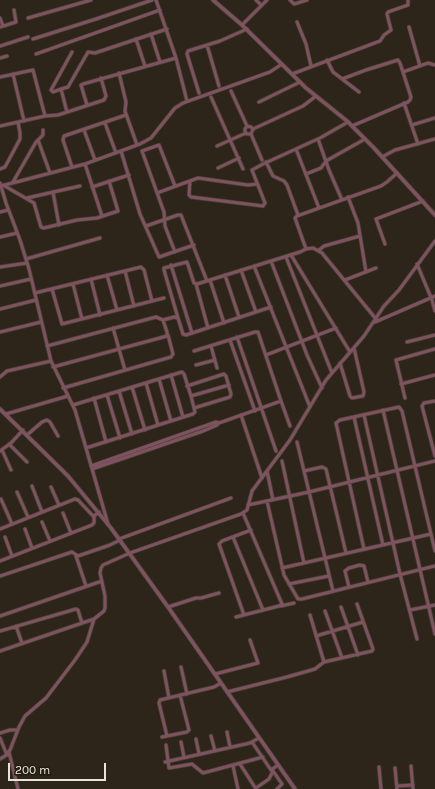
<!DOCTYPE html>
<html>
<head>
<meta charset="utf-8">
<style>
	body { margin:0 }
	#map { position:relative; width:435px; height:789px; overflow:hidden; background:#2d251a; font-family:Karla,sans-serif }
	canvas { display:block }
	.scale { position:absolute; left:8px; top:763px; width:98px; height:18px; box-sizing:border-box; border:2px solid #e9e4dc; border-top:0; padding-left:5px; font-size:12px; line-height:14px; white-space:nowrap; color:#e9e4dc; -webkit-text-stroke:3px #231c10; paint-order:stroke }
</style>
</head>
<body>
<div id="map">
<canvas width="435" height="789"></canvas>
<div class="scale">200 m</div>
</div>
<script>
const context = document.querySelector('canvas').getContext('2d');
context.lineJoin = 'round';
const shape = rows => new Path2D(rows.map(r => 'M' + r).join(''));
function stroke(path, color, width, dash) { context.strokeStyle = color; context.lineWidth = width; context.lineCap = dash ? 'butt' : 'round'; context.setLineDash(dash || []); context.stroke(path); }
const minor = shape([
	[156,0,176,58,187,101],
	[256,0,261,5],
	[290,0,294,4,307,0],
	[0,18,3,26],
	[28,18,91,0],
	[297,22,306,44,311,66],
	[242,25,267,0],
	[0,27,16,22,14,10],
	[409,27,420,66],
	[151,34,160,62],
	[33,39,96,19,152,0],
	[136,39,145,66],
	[207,45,219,86],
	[0,46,28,37],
	[36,54,160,10],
	[0,58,7,56],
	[327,60,333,72,359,92],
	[403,72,428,63,435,65],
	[119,73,126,102,125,111,137,145],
	[13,74,24,121],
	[292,74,380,41,384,35,391,30,387,14,388,12,408,5,408,0],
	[0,77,33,70,45,116],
	[342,79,366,70,398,60,400,63,411,97,410,100,408,102,352,126],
	[61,89,53,92,51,90,72,52],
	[231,91,247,126],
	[199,93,187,54,188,51,220,41,247,29],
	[211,97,243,169],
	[259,102,300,82],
	[404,103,418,144],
	[87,105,81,85,83,84,176,58],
	[67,112,61,89,68,87,88,52,95,53,167,29],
	[105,123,116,153],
	[412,125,435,118],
	[0,126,45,116,58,115,104,100,106,96,101,78],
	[253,129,251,127,247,126,245,129,245,132,247,134,251,134,253,129,303,106,316,96],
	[84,130,95,160],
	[251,134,262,160],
	[318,139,329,170,342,200],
	[38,140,50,173],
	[217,146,246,133],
	[296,149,319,208],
	[121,151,140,214,159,257,194,245],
	[382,157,395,150,435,139],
	[266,162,273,176,284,181,287,185,298,215],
	[85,164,102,216],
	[72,167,63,140,64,136,126,115],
	[218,168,239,158],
	[0,169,5,167,20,139,20,133,18,122],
	[306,174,321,168,326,161,365,139],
	[190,181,189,195,191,197,263,206,265,203,252,170,263,164,320,138,348,122],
	[13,182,36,142,43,135,43,130],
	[0,183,6,203,20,240,29,269,51,361,75,410,108,524],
	[3,185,34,203,41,227,44,228,77,220,97,218,118,211,109,181],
	[1,186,85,164,140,144,151,138,175,108,183,103,270,72,282,64],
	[175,186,159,145,142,151,164,212,165,226,175,252],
	[92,187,129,175],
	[53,192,59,225],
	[157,193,198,178,248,185,257,184],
	[348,197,358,223,366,272],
	[27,198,80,186],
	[0,212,8,210],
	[146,226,178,215,181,215,207,281],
	[0,237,17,233],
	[385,244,376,219,423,201],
	[306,249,313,248,322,253,376,319],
	[319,250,324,246,360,236],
	[291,255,350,352],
	[286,257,332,373],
	[26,259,100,238],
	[271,261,307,355,322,388],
	[417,264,432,300,435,311],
	[171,265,192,333],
	[254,266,310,407],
	[0,267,27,263],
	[241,270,256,312],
	[125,271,134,306],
	[107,275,117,310],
	[225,275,239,317],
	[91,279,100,315],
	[210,280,224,323],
	[345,280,376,268],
	[73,284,82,319],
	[196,284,208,328],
	[0,286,31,279],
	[52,289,62,324,164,298],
	[35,293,141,267,144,270,152,301],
	[0,309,36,300],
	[178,318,164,270,164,268,187,262,194,283,197,284,300,252,306,249,295,218,297,216,381,186,387,182,397,173],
	[375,322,435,296],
	[113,328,125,370],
	[0,332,41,322],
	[237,337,276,451],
	[230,340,255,411],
	[407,342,435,335],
	[47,346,156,317,163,320,174,317,178,318,183,334,186,335,271,307],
	[211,346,217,368],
	[266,355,336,328],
	[340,363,350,396,352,398,363,396,364,392,354,348],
	[196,365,215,360],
	[53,367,167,336,167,332,163,320],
	[171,375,183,417],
	[0,377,7,371,51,361],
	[159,379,171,421],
	[146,383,158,425],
	[401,384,435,375],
	[187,386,224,374,226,376,231,394,230,397,194,408],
	[132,387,145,430],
	[63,388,171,357,173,354,168,335],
	[119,391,132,434],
	[107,395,120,438],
	[191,396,229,385],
	[94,398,106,442],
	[405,398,396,360,435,349],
	[281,401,290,426],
	[435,401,424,403,422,406,435,456],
	[73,405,182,372,184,374,191,396,195,412,193,414,86,448],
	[383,410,435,634],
	[6,414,68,396],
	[241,415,262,478],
	[364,415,400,574,417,639],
	[354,417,383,545],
	[27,435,42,422,47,420,50,422,58,436],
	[297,442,333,591],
	[9,444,27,462],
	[2,450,11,470],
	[0,451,11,443,23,430],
	[282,461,304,563],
	[91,466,216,422,219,423,281,401,258,332,255,332,194,351],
	[92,469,203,431,217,425,219,423],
	[267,471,273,500],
	[304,471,322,467,326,469,346,553],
	[32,486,42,512],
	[51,487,59,505],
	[17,492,28,517],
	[1,499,12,524],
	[267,501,284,575,298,599,302,599,435,566],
	[248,505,309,492,435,461],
	[63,513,71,533],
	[42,522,50,541],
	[0,529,75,499,78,500,94,517],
	[25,529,32,548],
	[5,537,12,556],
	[233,537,263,610],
	[119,539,231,498],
	[364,549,336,423,340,420,399,407,402,411,435,551],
	[76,556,86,586],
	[0,561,92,525,94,523,94,516,99,512],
	[282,568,431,534],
	[0,576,72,552,78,556,110,545,120,540],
	[289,584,329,576],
	[349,587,345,571,349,568,360,565,364,566,368,582],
	[281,606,294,603],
	[168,607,196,598,201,598,219,593],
	[341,607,358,655],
	[410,610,435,605],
	[325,611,342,658],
	[244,615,219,544,222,541,251,530],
	[310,615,324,662],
	[0,616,102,581],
	[236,617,279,606,282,604,243,513],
	[16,626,22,643],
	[0,631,76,609,78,610,82,623],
	[316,636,363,622],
	[0,651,94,619],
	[181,667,187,694],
	[164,671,169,698],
	[215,674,258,663,250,640],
	[227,692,287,677,315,669,324,662,372,651,373,649,357,604],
	[227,732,230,747],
	[0,733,10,730,17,730],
	[167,736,159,703,160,700,214,687,221,683],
	[211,736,215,751],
	[162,737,187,732,189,730,180,695],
	[0,738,7,755],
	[196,739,199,754],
	[181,742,184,757],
	[252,742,271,770,278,765],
	[166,745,169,768,192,764,203,773,263,757],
	[9,752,18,789],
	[0,759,5,756,10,750,19,727,25,716,46,698,75,660,87,642,94,619,104,611,105,608,105,596,100,573,101,568,103,565,130,553,241,514,247,510,252,491,290,440,326,380,364,336,384,306,399,290,435,241],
	[165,762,250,743,259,738],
	[240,764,256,789],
	[233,766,238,789],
	[411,766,413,789],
	[379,767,381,789],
	[395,768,397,789],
	[273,771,282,784,277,789],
	[397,786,413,785],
	[256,788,269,779,273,771]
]);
const tertiary = shape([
	[213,0,242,25,306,88,347,121,374,148,435,215],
	[0,409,68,476,111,528,168,607,295,789]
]);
stroke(minor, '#474035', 4.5);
stroke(tertiary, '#474035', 5);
stroke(minor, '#7e525e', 3);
stroke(tertiary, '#7e525e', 3.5);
</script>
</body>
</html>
